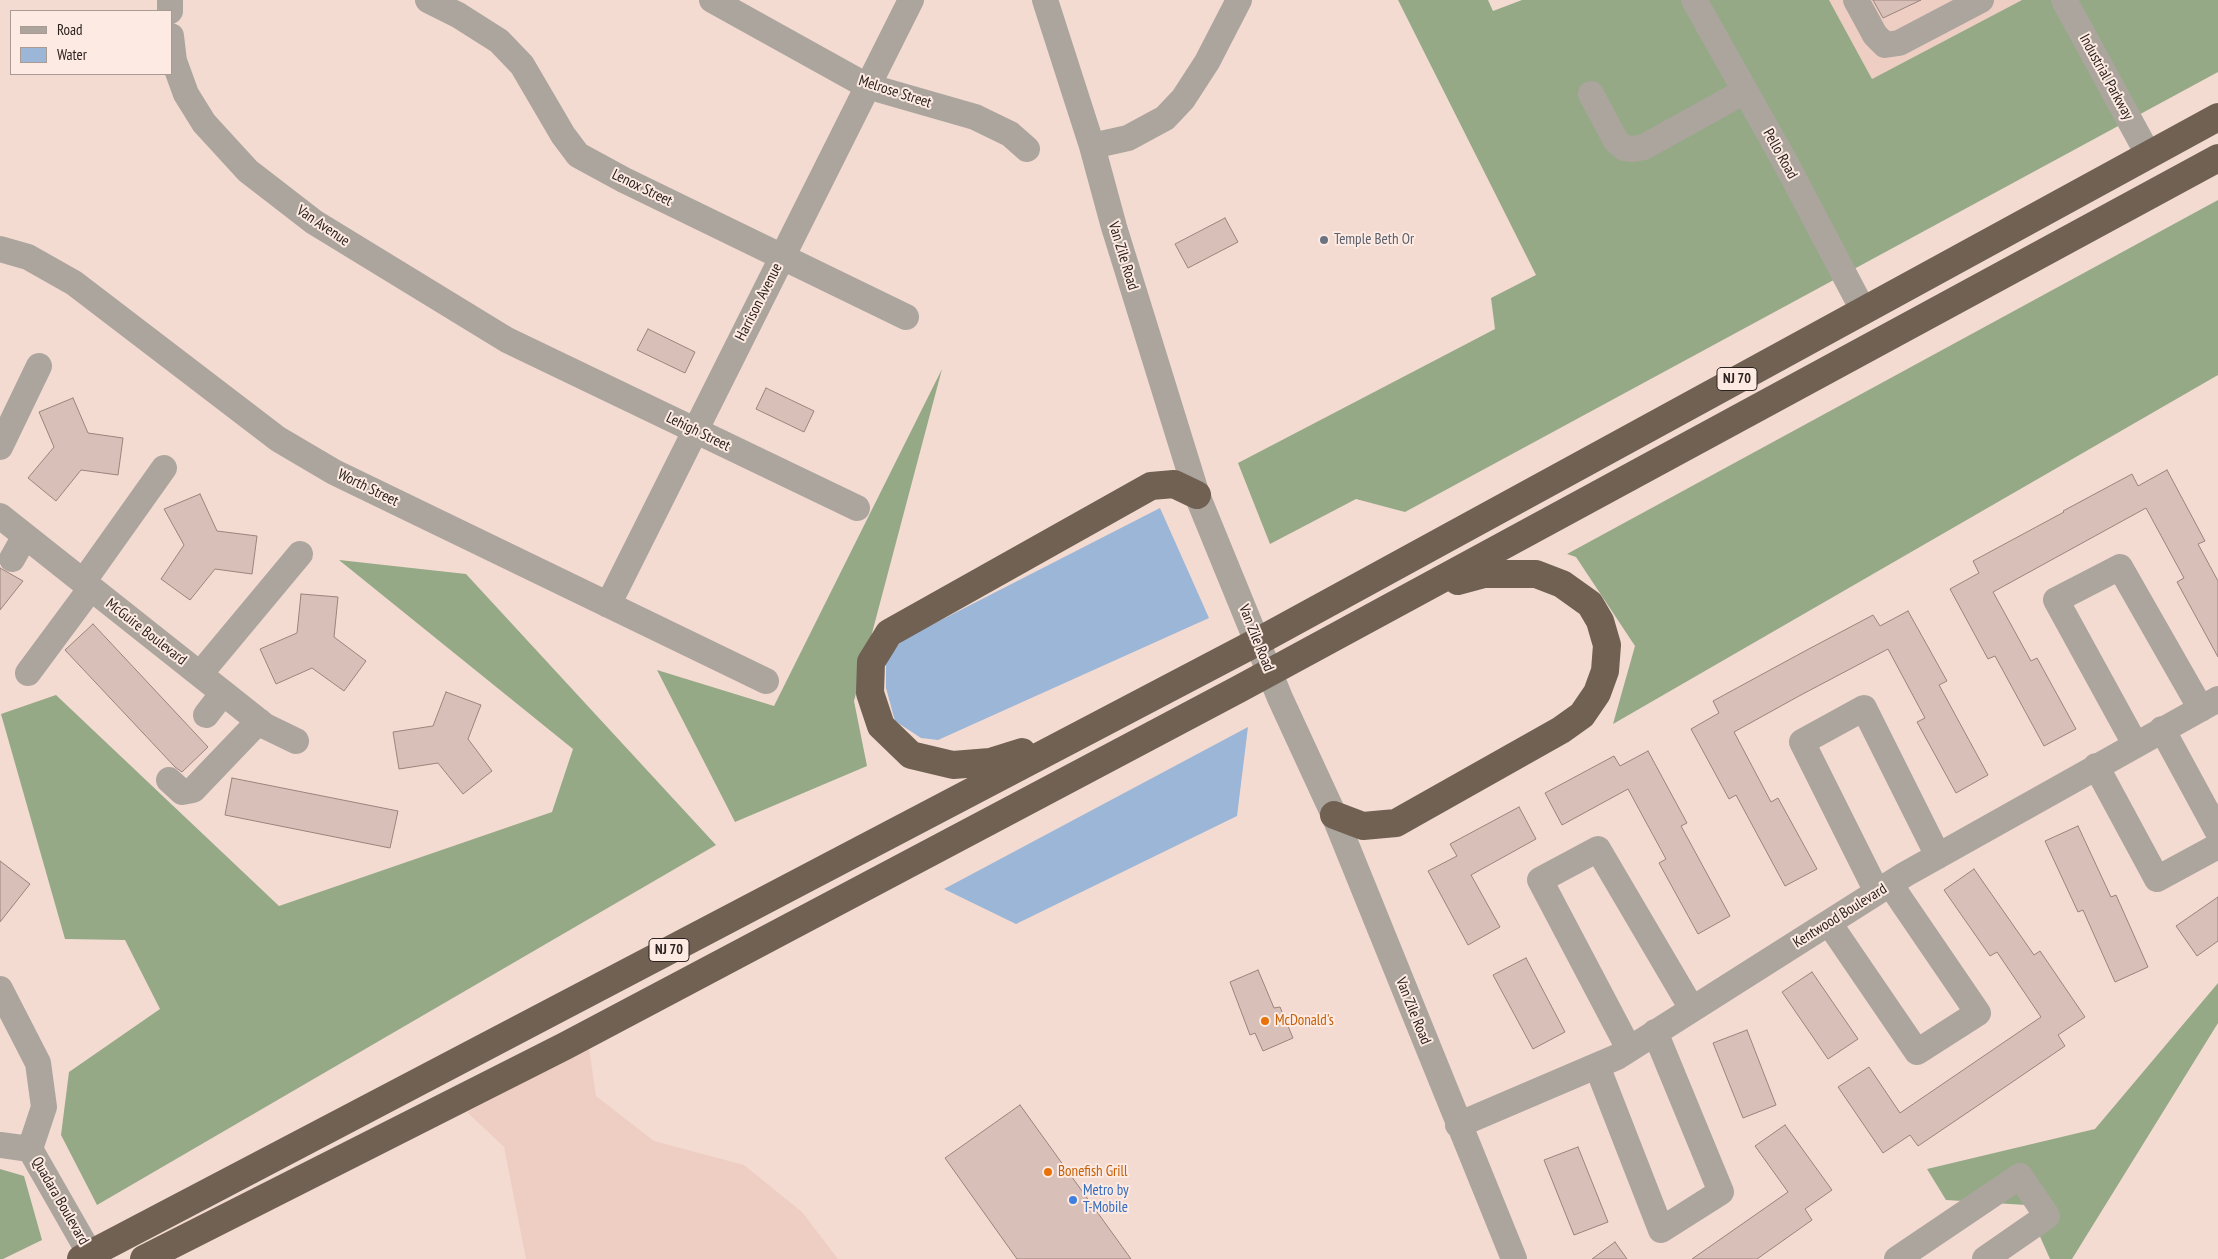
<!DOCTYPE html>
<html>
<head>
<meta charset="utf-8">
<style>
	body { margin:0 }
	#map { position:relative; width:2218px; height:1259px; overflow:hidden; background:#f3dbd2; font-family:"PT Sans Narrow",sans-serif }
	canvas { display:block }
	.legend { position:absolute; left:10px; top:10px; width:162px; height:65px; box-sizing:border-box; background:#fdeae2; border:1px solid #a99a94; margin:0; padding:6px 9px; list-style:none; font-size:15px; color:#2b221f }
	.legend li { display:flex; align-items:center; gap:10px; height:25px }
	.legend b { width:25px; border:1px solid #a99a94 }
</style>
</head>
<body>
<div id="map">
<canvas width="2218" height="1259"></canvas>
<ul class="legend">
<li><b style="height:6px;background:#aca59e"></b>Road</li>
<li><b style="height:14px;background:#9bb6d6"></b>Water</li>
</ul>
</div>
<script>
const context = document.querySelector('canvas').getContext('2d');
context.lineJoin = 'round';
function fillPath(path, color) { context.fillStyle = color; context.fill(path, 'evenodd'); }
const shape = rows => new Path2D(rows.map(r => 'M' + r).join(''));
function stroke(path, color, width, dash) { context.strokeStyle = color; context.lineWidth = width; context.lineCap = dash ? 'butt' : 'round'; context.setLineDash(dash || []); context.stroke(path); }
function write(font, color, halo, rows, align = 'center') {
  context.font = font + ' "PT Sans Narrow",sans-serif'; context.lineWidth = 4; context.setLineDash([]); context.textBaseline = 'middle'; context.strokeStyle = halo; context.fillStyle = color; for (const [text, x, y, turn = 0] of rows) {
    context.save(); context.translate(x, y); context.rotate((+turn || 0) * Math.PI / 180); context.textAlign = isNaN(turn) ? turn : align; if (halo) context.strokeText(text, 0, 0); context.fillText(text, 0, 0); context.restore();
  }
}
fillPath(shape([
	[1829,0,2022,0,1872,79],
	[589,1048,596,1096,654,1141,744,1165,802,1212,838,1259,526,1259,504,1147,467,1112]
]), '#eecec3');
fillPath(shape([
	[1398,0,1488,0,1493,11,1522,0,1829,0,1872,79,2022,0,2218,0,2218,72,1405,512,1356,499,1270,544,1238,463,1495,329,1491,298,1536,275],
	[2218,200,2218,375,1613,724,1635,646,1576,557,1567,554],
	[942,369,854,701,867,766,735,822,657,670,774,706],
	[339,560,466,574,716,845,97,1205,61,1135,69,1072,160,1009,125,940,65,939,1,714,56,695,279,906,552,812,573,749],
	[2218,983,2218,1023,2072,1259,2050,1259,2026,1205,1946,1200,1927,1169,2095,1129],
	[0,1169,24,1176,42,1240,3,1259,0,1259]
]), '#95a986');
fillPath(shape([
	[1160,508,1209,618,938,740,921,738,895,721,886,688,886,661,902,640],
	[1248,727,1237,816,1016,924,944,889]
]), '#9bb6d6');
const building = shape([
	[1873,0,1921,0,1883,18,1873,0],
	[1225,218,1238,242,1188,268,1175,244,1225,218],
	[648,329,695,352,685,373,637,350,648,329],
	[766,388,814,411,804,432,756,409,766,388],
	[73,398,88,433,123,438,118,475,81,470,56,501,28,478,54,447,39,412,73,398],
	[2167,470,2205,541,2198,544,2218,581,2218,657,2177,582,2184,578,2146,508,1993,592,2031,661,2037,658,2076,729,2044,746,1995,656,1988,659,1950,589,1979,573,1973,561,2064,512,2063,511,2132,474,2138,486,2167,470],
	[200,494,217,531,257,536,252,574,215,569,190,600,161,579,184,545,164,509,200,494],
	[0,568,23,581,0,610,0,568],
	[301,594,338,597,334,637,366,661,344,691,312,668,276,684,260,649,297,633,301,594],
	[1908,611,1947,681,1939,685,1988,775,1956,793,1917,722,1925,718,1888,649,1799,696,1734,732,1771,802,1778,798,1817,869,1785,886,1736,795,1729,799,1691,729,1719,713,1713,701,1805,651,1873,615,1880,626,1908,611],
	[93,624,208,747,182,772,175,767,65,650,93,624],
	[446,692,481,705,468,739,492,771,463,794,438,763,399,769,393,732,433,726,446,692],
	[1648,751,1687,823,1681,826,1730,916,1698,934,1659,863,1666,859,1628,789,1562,825,1545,793,1614,756,1620,766,1648,751],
	[232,778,398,811,390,848,225,815,232,778],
	[1519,807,1536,839,1471,875,1500,927,1468,945,1428,871,1457,856,1450,844,1519,807],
	[2078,826,2111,897,2116,895,2148,967,2115,982,2083,910,2078,912,2045,841,2078,826],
	[0,861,30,884,0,922,0,861],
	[1974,869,2034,955,2040,951,2085,1017,2058,1035,2065,1046,1983,1102,1918,1146,1910,1135,1883,1153,1838,1087,1869,1067,1900,1113,2041,1017,1997,952,1990,956,1944,890,1974,869],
	[2218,897,2218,941,2197,956,2176,926,2218,897],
	[1526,958,1565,1032,1533,1049,1493,975,1526,958],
	[1258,970,1274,1008,1280,1007,1293,1038,1263,1051,1255,1033,1250,1035,1230,982,1258,970],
	[1812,972,1858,1039,1828,1059,1782,992,1812,972],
	[1747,1030,1776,1105,1743,1118,1713,1043,1747,1030],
	[1020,1105,1131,1259,1017,1259,945,1158,1020,1105],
	[1785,1125,1832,1190,1805,1209,1812,1220,1757,1259,1692,1259,1788,1192,1755,1146,1785,1125],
	[1578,1147,1608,1222,1574,1235,1544,1160,1578,1147],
	[1615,1242,1627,1259,1592,1259,1615,1242]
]);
fillPath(building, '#d8c0b8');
stroke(building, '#99847c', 1);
stroke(shape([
	[170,0,170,11],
	[428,0,458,15,499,41,522,65,563,135,578,155,624,180,906,317],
	[712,0,867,86,975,117,1010,134,1027,149],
	[1045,0,1092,146,1114,227,1197,495,1280,698,1334,815,1514,1259],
	[1694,0,1784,160,1863,310],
	[1856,0,1875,35,1885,45,1899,43,1981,0],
	[2064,0,2148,154],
	[171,36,174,61,186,94,204,123,248,171,314,222,507,340,857,508],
	[1591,94,1616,141,1624,148,1633,149,1644,147,1745,91],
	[1092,146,1128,138,1165,118,1183,99,1207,62,1239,0],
	[0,249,28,257,74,283,278,439,334,472,766,681],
	[0,447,39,366],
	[0,516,265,726,296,741],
	[12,559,25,536],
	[83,582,164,468],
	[608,605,911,0],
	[28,673,91,588],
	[200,674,300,554],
	[206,715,223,693],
	[2162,729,2218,832],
	[2135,744,2056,600,2120,567,2201,709],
	[2096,766,2157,879,2218,846],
	[169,780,182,792,193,790,259,721],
	[1877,892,1802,742,1864,708,1938,856],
	[1829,923,1917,1052,1978,1013,1890,884],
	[0,989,38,1063,44,1107,30,1149,90,1254],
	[1629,1049,1540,880,1598,849,1692,1009],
	[1597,1066,1661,1230,1721,1192,1655,1032],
	[1458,1125,1617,1057,1904,875,2218,699],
	[0,1145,30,1149],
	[1897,1259,2020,1176,2047,1216,1985,1259]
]), '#aca59e', 26);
stroke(shape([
	[1022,752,990,762,953,765,911,755,881,726,870,693,871,662,889,633,1151,486,1174,484,1197,495],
	[1334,815,1363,826,1396,823,1561,730,1582,715,1597,693,1605,671,1607,645,1600,621,1590,604,1562,584,1536,574,1484,574,1458,581],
	[81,1259,1257,642,2218,117],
	[144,1259,565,1046,1239,689,2218,158]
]), '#706153', 28);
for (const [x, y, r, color] of [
	[1324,240,5,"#6b7280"],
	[1265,1021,5,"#e8710a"],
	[1048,1172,5,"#e8710a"],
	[1073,1200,5,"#3f7fe0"]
]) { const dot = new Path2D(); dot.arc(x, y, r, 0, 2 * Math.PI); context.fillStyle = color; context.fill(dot); stroke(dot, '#fdeae2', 2); }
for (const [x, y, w] of [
	[1737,379,40],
	[669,950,40]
]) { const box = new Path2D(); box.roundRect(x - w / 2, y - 11.5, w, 23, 4); context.fillStyle = '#fdeae2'; context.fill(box); stroke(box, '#2b221f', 1); }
write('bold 14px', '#2b221f', null, [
	["NJ 70",1737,379],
	["NJ 70",669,950]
]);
write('15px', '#2b221f', '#fdeae2', [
	["Industrial Parkway",2106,77,61],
	["Melrose Street",895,92,18],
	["Pello Road",1780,154,61],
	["Lenox Street",642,188,26],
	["Van Avenue",323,226,34],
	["Van Zile Road",1123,256,73],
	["Harrison Avenue",759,302,-63],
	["Lehigh Street",698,432,26],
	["Worth Street",368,488,26],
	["McGuire Boulevard",146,632,38],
	["Van Zile Road",1256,638,68],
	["Kentwood Boulevard",1840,916,-32],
	["Van Zile Road",1413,1011,68],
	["Quadara Boulevard",60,1201,60]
]);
write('15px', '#5b616d', '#fdeae2', [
	["Temple Beth Or",1334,240]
], 'left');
write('15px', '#c56008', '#fdeae2', [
	["McDonald's",1275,1021],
	["Bonefish Grill",1058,1172]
], 'left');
write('15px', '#366cbe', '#fdeae2', [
	["Metro by",1083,1191],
	["T-Mobile",1083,1208]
], 'left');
</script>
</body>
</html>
